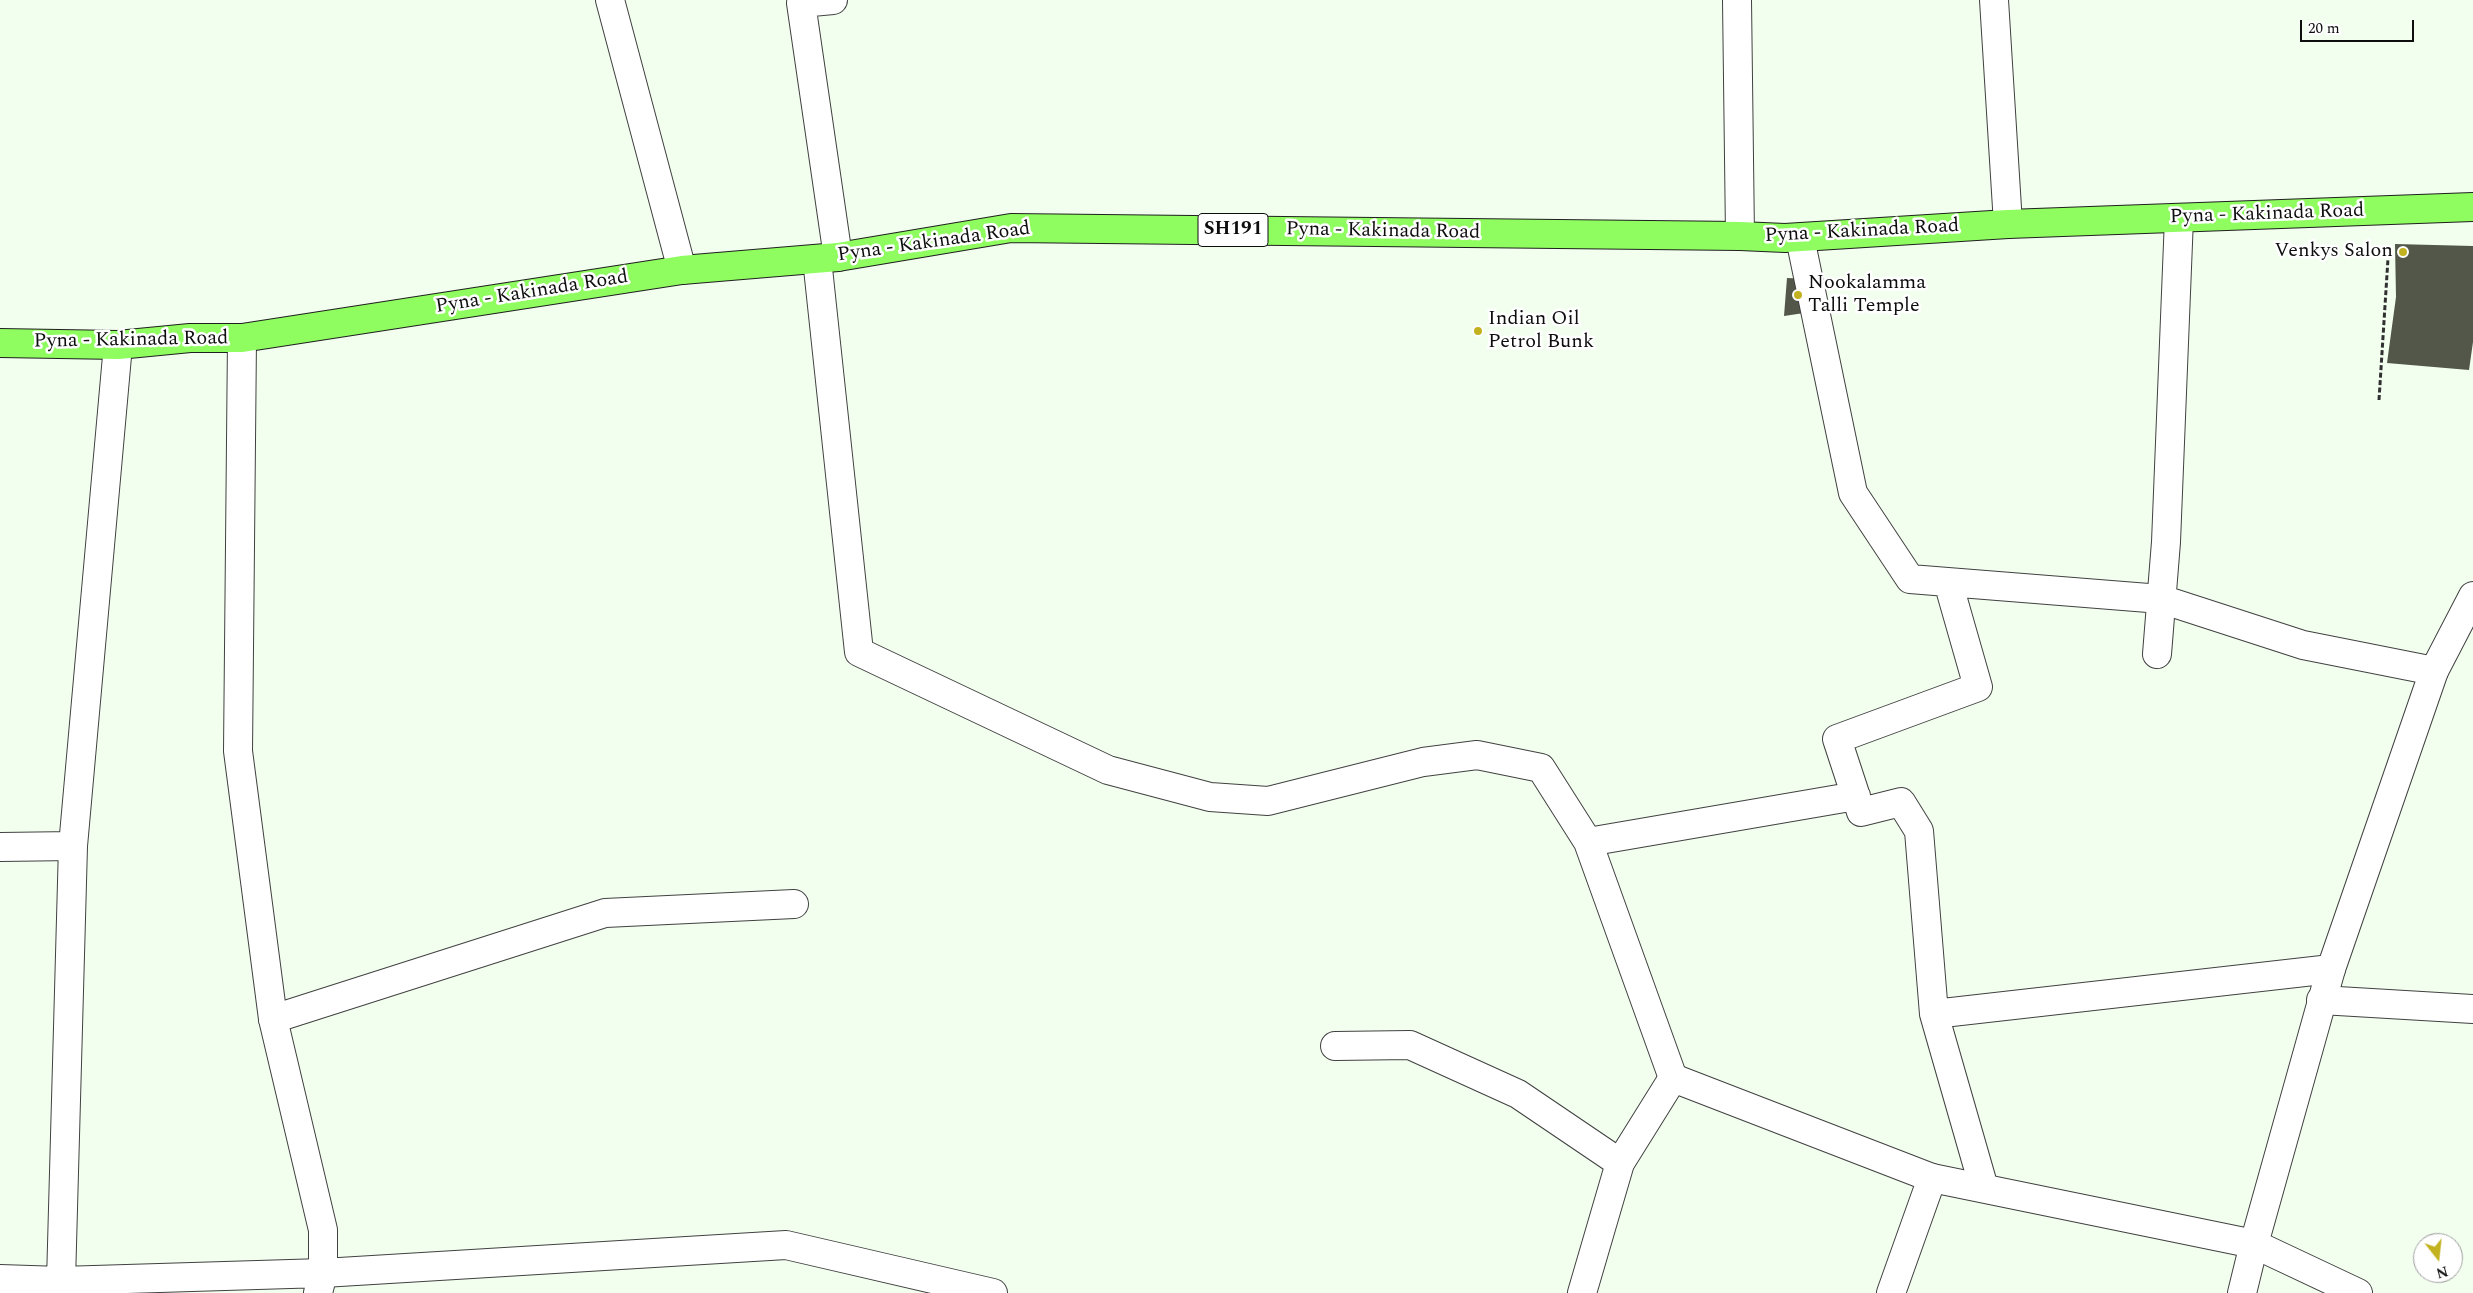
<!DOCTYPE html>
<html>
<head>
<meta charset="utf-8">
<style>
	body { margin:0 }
	#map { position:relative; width:2473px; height:1293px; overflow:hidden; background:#f2ffee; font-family:Spectral,serif }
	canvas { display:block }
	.north { position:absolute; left:2413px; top:1233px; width:50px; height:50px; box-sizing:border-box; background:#fff; border:1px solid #9f9f9f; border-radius:50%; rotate:164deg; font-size:14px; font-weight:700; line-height:20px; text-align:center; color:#0e0e0e }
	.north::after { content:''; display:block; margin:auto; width:18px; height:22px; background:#c3b220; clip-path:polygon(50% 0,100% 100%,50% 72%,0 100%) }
	.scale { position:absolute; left:2300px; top:20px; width:114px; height:22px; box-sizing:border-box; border:2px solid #0e0e0e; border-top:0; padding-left:6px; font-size:15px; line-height:18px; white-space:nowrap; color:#0e0e0e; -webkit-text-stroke:4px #fff; paint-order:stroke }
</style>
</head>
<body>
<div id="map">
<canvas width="2473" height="1293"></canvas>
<div class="north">N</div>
<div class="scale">20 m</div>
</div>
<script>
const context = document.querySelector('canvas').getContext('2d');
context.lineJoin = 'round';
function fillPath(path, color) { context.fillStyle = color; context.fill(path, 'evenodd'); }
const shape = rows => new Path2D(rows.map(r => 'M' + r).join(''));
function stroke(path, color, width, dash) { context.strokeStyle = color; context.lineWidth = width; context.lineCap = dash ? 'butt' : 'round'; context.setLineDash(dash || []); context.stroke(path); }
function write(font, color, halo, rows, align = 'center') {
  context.font = font + ' Spectral,serif'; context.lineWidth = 5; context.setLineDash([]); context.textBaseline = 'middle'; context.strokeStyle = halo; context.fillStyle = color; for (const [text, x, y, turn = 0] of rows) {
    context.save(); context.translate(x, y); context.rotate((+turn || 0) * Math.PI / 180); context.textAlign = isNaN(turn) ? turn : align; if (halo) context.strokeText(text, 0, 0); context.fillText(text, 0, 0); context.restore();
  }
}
fillPath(shape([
	[2395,244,2473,246,2473,342,2469,370,2387,363,2396,297],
	[1787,278,1809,279,1811,312,1784,316]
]), '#525749');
const minor = shape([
	[610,0,682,270],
	[833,0,801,3,838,257],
	[1737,0,1740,236],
	[1994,0,2008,224],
	[1800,238,1853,493,1910,579,2161,599,2303,645,2434,671],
	[817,259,859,652,1108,770,1210,797,1268,801,1423,762,1477,755,1541,768,1588,842,1673,1078],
	[1948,582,1978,687,1837,739,1861,812,1901,802,1919,831,1934,1014,1984,1188],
	[2157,654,2166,542,2179,218],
	[1588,842,1856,796],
	[0,847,73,846],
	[2321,1000,2473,1009],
	[1934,1014,2331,969],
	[273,1019,605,913,794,904],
	[1335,1046,1410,1045,1518,1094,1620,1163],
	[0,1279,61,1281,73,846,118,345],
	[61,1281,323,1273,318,1293],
	[1891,1293,1932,1178],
	[2242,1293,2254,1244]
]);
const tertiary = shape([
	[242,338,238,751,273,1019,323,1230,323,1273,786,1245,993,1293],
	[2254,1244,2358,1293],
	[1582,1293,1620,1163,1673,1078,1932,1178,2254,1244,2331,969,2434,671,2473,596]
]);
const primary = shape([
	[0,343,118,345,190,338,242,338,682,270,838,257,1011,228,1740,236,1785,238,2008,224,2473,207]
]);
stroke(minor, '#414141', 30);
stroke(tertiary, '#414141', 30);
stroke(primary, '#1f1f1f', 30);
stroke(shape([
	[2379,400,2389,243]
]), '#303030', 3, [5, 2.5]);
stroke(minor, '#fff', 28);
stroke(tertiary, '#fff', 28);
stroke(primary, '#8ffd60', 28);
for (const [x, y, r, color] of [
	[2403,252,5,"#c3b220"],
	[1798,295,5,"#c3b220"],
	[1478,331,5,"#c3b220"]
]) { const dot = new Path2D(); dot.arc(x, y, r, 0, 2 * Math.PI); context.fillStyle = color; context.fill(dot); stroke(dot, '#fff', 2); }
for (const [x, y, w] of [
	[1233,230,70]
]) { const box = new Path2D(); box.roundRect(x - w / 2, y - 16.5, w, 33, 4); context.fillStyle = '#fff'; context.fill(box); stroke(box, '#0e0e0e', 1); }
write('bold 19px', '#0e0e0e', null, [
	["SH191",1233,230]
]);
write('20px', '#0e0e0e', '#fff', [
	["Pyna - Kakinada Road",2267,215,-2],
	["Pyna - Kakinada Road",1383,232,1],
	["Pyna - Kakinada Road",1862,232,-3],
	["Pyna - Kakinada Road",934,243,-8],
	["Pyna - Kakinada Road",532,293,-9],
	["Pyna - Kakinada Road",131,341,-1]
]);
write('20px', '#0e0e0e', '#fff', [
	["Venkys Salon",2393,252,"right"],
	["Nookalamma",1808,284],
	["Talli Temple",1808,307],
	["Indian Oil",1488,320],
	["Petrol Bunk",1488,343]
], 'left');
</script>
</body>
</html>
